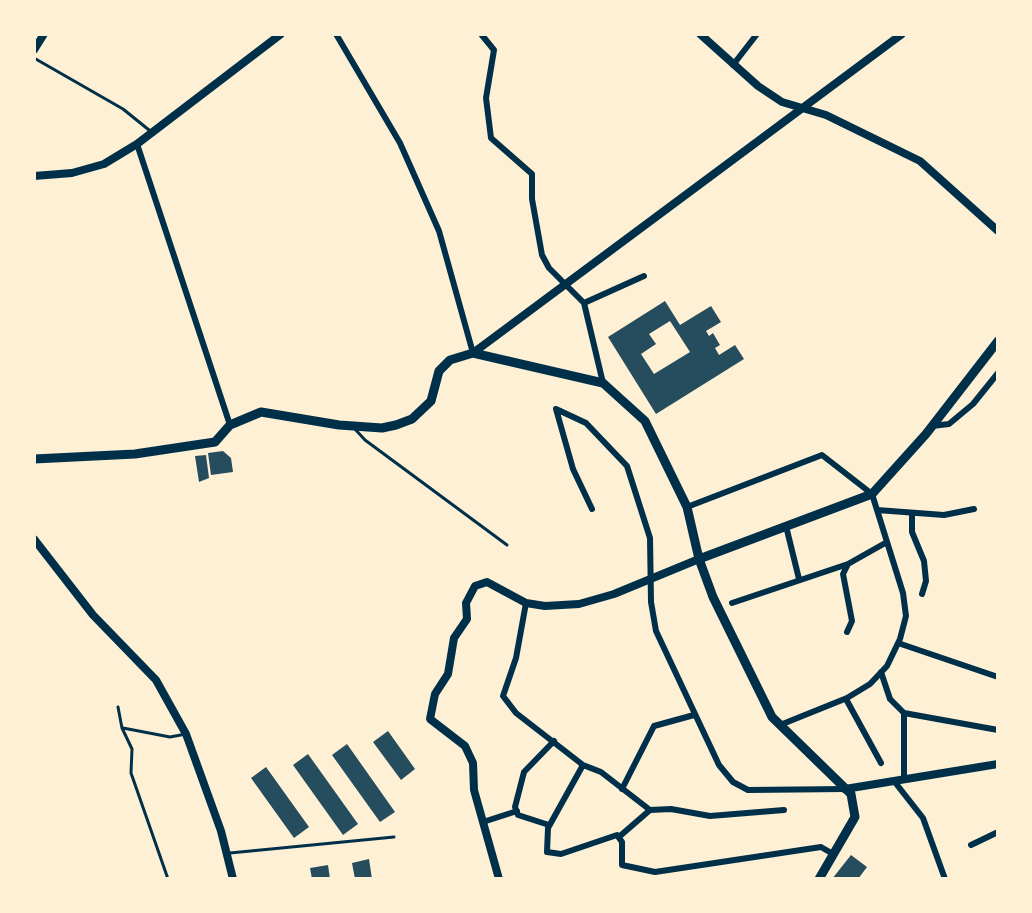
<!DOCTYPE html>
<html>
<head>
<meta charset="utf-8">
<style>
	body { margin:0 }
	#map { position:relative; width:1032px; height:913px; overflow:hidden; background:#fdf0d5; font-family:"Source Sans 3",sans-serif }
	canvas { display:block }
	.frame { position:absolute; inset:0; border:36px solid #fdf0d5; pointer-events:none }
</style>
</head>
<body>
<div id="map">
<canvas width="1032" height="913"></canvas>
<div class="frame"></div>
</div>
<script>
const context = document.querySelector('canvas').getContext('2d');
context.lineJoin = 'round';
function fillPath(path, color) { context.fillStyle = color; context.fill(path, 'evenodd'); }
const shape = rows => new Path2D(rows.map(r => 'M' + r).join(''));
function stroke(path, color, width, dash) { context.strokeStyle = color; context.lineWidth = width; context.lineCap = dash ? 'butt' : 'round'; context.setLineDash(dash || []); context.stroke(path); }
fillPath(shape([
	[665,301,680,325,711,306,721,322,706,331,709,336,713,333,720,345,715,348,719,355,735,345,744,359,656,414,608,337],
	[670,321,690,352,654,374,641,354,656,344,649,334],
	[223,451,231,458,233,472,211,475,208,453],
	[206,455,209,478,199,482,195,456],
	[388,731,415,769,401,780,373,742],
	[347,744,395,812,380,822,332,755],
	[308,754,358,824,343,835,293,765],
	[266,767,309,827,294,838,251,778],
	[851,855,867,867,858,879,832,879],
	[369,859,372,879,355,879,352,863],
	[328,865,330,879,312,879,310,868]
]), '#264d5e');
stroke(shape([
	[34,58,123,109,149,130],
	[354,428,365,440,507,545],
	[118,707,122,728,132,749,131,773,168,879],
	[123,728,170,737,186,734],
	[230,853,394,837]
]), '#003049', 3);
stroke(shape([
	[336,34,400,143,439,231,473,353],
	[481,34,494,50,486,98,491,138,532,174,532,199,542,255,549,268,584,303,603,383],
	[733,65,757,34],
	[137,144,230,425],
	[584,303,644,276],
	[932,426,949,424,973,404,998,373],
	[687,507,822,455,872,494,903,593,906,616,900,639,887,666,870,684,847,698,780,725],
	[592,509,573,469,556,409,586,423,627,466,650,538,651,602,656,631,719,765,733,782,748,790,845,789],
	[877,510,944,515,974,509],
	[912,513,912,532,924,561,926,581,922,594],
	[786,526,799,579],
	[526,603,516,658,503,696,516,713,583,765],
	[732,603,848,564],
	[847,632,852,621,843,574,848,564,887,542],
	[898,643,998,677],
	[881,672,890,699,904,713,998,730],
	[846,699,881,763],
	[904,779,904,713],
	[894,781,923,818,945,879],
	[622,789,654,726,694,715],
	[650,810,671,809,710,816,784,810],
	[483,822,517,811],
	[549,825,518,815,515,807,524,772,554,741],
	[620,836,650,810,601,772,583,765,548,828,547,852,561,854,617,835,622,842,622,865,655,872,821,847,833,854],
	[971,845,998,832]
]), '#003049', 6);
stroke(shape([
	[700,34,758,86,782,102,826,115,920,161,998,231],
	[34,50,44,34],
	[34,176,72,173,104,164,137,144,281,34],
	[473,353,902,34],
	[34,539,93,615,156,680,186,734,221,831,233,879],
	[845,789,998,764],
	[499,879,474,790,473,763,465,746,430,719,435,694,448,674,454,638,467,619,466,603,475,586,487,582,526,603,545,606,579,604,614,594,699,559]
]), '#003049', 8);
stroke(shape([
	[34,459,135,454,215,442,230,425,261,412,339,425,382,428,396,425,412,419,431,401,439,371,450,360,473,353,603,383,645,421,687,507,699,559,713,597,772,717,851,794,855,817,819,879],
	[699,559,872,494,926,434,998,341]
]), '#003049', 9);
</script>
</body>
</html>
